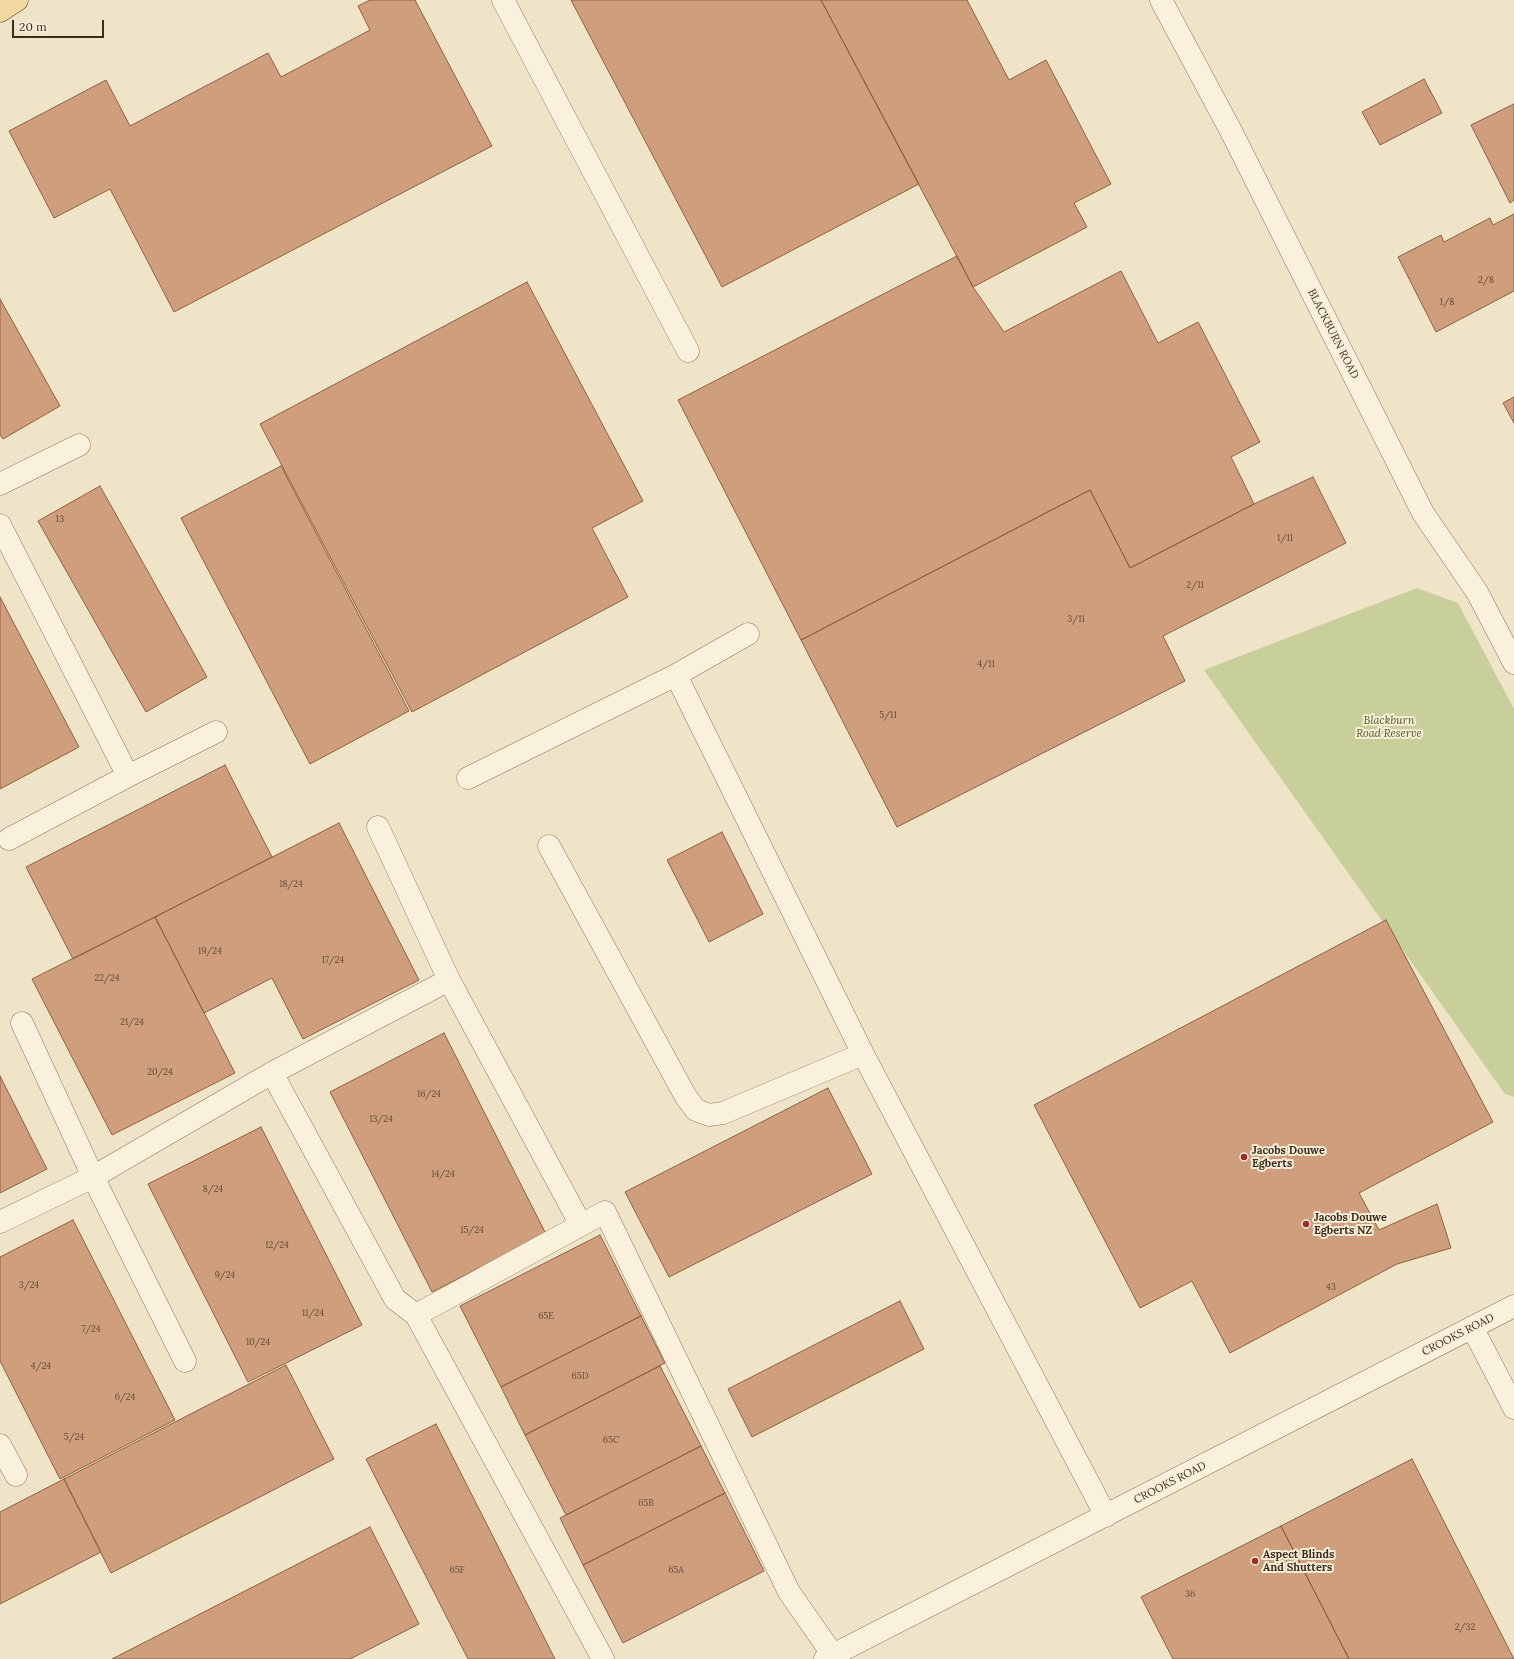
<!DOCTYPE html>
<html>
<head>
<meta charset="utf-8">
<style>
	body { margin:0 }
	#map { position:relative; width:1514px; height:1659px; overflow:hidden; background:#f0e4c8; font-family:Lora,serif }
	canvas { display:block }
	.scale { position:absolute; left:12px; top:20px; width:92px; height:18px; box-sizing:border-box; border:2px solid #3d2e20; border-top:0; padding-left:5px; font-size:12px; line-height:14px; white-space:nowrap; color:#3d2e20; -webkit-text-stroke:3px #f7eed8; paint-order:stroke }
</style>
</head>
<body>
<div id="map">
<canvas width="1514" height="1659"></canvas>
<div class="scale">20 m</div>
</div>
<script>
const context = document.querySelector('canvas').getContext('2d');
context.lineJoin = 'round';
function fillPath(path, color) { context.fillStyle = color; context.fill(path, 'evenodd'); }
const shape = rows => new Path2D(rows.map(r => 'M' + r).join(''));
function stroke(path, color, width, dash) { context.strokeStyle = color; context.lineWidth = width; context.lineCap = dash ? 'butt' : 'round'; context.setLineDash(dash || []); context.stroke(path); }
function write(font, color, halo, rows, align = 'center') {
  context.font = font + ' Lora,serif'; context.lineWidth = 4; context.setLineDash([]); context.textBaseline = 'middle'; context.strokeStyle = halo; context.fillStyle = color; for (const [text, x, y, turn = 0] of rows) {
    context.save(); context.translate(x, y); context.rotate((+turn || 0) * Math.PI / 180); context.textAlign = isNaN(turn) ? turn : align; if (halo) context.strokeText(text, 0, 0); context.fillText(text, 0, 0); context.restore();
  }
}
fillPath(shape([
	[1417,588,1458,603,1514,709,1514,1097,1505,1094,1204,670]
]), '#c9cf9b');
const building = shape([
	[370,0,415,0,492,146,174,312,110,189,54,218,9,131,106,80,130,126,268,53,281,77,370,30,358,6,370,0],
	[571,0,821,0,919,184,722,287,571,0],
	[821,0,967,0,1009,80,1046,60,1111,184,1074,203,1087,227,973,287,821,0],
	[1424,79,1442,113,1380,145,1362,112,1424,79],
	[1514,104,1514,200,1510,203,1471,125,1514,104],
	[1514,214,1514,291,1436,332,1398,257,1441,235,1444,242,1490,218,1493,225,1514,214],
	[957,256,973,287,1004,332,1121,271,1158,343,1198,322,1260,442,1231,457,1254,504,1130,568,1090,490,801,640,678,400,957,256],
	[527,282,643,501,592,528,628,597,412,712,260,424,527,282],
	[0,299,60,406,3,439,0,435,0,299],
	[1514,397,1514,423,1503,403,1514,397],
	[281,466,409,711,310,764,181,518,281,466],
	[1313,477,1346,543,1163,636,1185,681,897,827,801,640,1090,490,1130,568,1254,504,1313,477],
	[100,486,207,677,146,712,38,521,100,486],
	[0,597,79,747,0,789,0,597],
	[225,765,272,857,73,959,26,867,225,765],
	[339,823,419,980,303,1039,272,978,204,1013,155,917,339,823],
	[722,832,763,914,709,942,667,860,722,832],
	[155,917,235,1073,112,1135,32,979,155,917],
	[1386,920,1493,1122,1359,1193,1379,1230,1437,1204,1451,1248,1397,1264,1230,1353,1192,1281,1140,1308,1034,1105,1386,920],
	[444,1033,546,1234,432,1292,330,1092,444,1033],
	[0,1076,47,1169,0,1193,0,1076],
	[828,1088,872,1174,669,1277,625,1192,828,1088],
	[261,1127,362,1325,248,1382,148,1184,261,1127],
	[73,1220,175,1420,60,1479,0,1361,0,1257,73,1220],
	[600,1235,641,1316,501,1387,460,1306,600,1235],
	[900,1301,924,1349,752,1437,728,1389,900,1301],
	[641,1316,665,1363,525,1435,501,1387,641,1316],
	[286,1365,334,1459,111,1573,64,1479,286,1365],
	[660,1366,701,1446,566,1515,525,1435,660,1366],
	[436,1424,555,1659,468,1659,366,1459,436,1424],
	[701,1446,725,1493,583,1565,560,1518,701,1446],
	[1412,1459,1514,1659,1349,1659,1281,1526,1412,1459],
	[64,1479,101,1552,0,1604,0,1512,64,1479],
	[725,1493,764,1571,623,1643,583,1565,725,1493],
	[1281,1526,1349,1659,1173,1659,1141,1597,1281,1526],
	[370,1527,419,1624,350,1659,112,1659,370,1527]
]);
fillPath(building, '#cf9f7d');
stroke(building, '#8d5f41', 1);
const minor = shape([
	[503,0,688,351],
	[1161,0,1232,133,1423,513,1477,592,1514,663],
	[0,484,79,445],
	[0,525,128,776],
	[676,675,863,1054,1106,1516],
	[468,778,676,675,748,634],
	[378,827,449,980],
	[9,839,128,776,216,732],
	[549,846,686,1097,696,1110,709,1115,723,1113,863,1054],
	[0,1222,93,1177,22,1023],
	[416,1315,395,1299,272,1073,449,980,581,1225],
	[1472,1327,1514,1408],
	[185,1361,93,1177,272,1073],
	[0,1445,16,1475],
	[603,1659,416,1315,605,1212,789,1592,833,1655],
	[825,1659,1514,1306]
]);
const major = shape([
	[0,11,17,0]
]);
stroke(minor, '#8d765c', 23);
stroke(major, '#5b4430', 23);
stroke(minor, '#faf1dc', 22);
stroke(major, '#f3d9a0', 22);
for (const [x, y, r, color] of [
	[1244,1157,4,"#9e2a2b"],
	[1306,1224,4,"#9e2a2b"],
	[1255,1561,4,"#9e2a2b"]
]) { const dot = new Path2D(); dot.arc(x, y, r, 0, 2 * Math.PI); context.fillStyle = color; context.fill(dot); stroke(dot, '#f7eed8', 1.5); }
write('9px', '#624a37', null, [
	["2/8",1486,280],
	["1/8",1447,302],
	["13",60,519],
	["1/11",1285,538],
	["2/11",1195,585],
	["3/11",1076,619],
	["4/11",986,664],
	["5/11",888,715],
	["18/24",291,884],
	["19/24",210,951],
	["17/24",333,960],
	["22/24",107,978],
	["21/24",132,1022],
	["20/24",160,1072],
	["16/24",429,1094],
	["13/24",381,1119],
	["14/24",443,1174],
	["8/24",213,1189],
	["15/24",472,1230],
	["12/24",277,1245],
	["9/24",225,1275],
	["3/24",29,1285],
	["43",1331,1287],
	["11/24",313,1313],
	["65E",546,1316],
	["7/24",91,1329],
	["10/24",258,1342],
	["4/24",41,1366],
	["65D",580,1376],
	["6/24",125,1397],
	["5/24",74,1437],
	["65C",611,1440],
	["65B",646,1503],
	["65F",457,1570],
	["65A",676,1570],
	["36",1190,1594],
	["2/32",1465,1627]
]);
write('11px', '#3d2e20', '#f7eed8', [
	["BLACKBURN ROAD",1333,334,63],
	["CROOKS ROAD",1458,1335,-27],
	["CROOKS ROAD",1170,1483,-27]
]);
write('italic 11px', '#4d5a26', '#f7eed8', [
	["Blackburn",1389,721],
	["Road Reserve",1389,734]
]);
write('bold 11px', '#3d2e20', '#f7eed8', [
	["Jacobs Douwe",1252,1151],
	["Egberts",1252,1164],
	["Jacobs Douwe",1314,1218],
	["Egberts NZ",1314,1231],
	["Aspect Blinds",1263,1555],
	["And Shutters",1263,1568]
], 'left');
</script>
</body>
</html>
